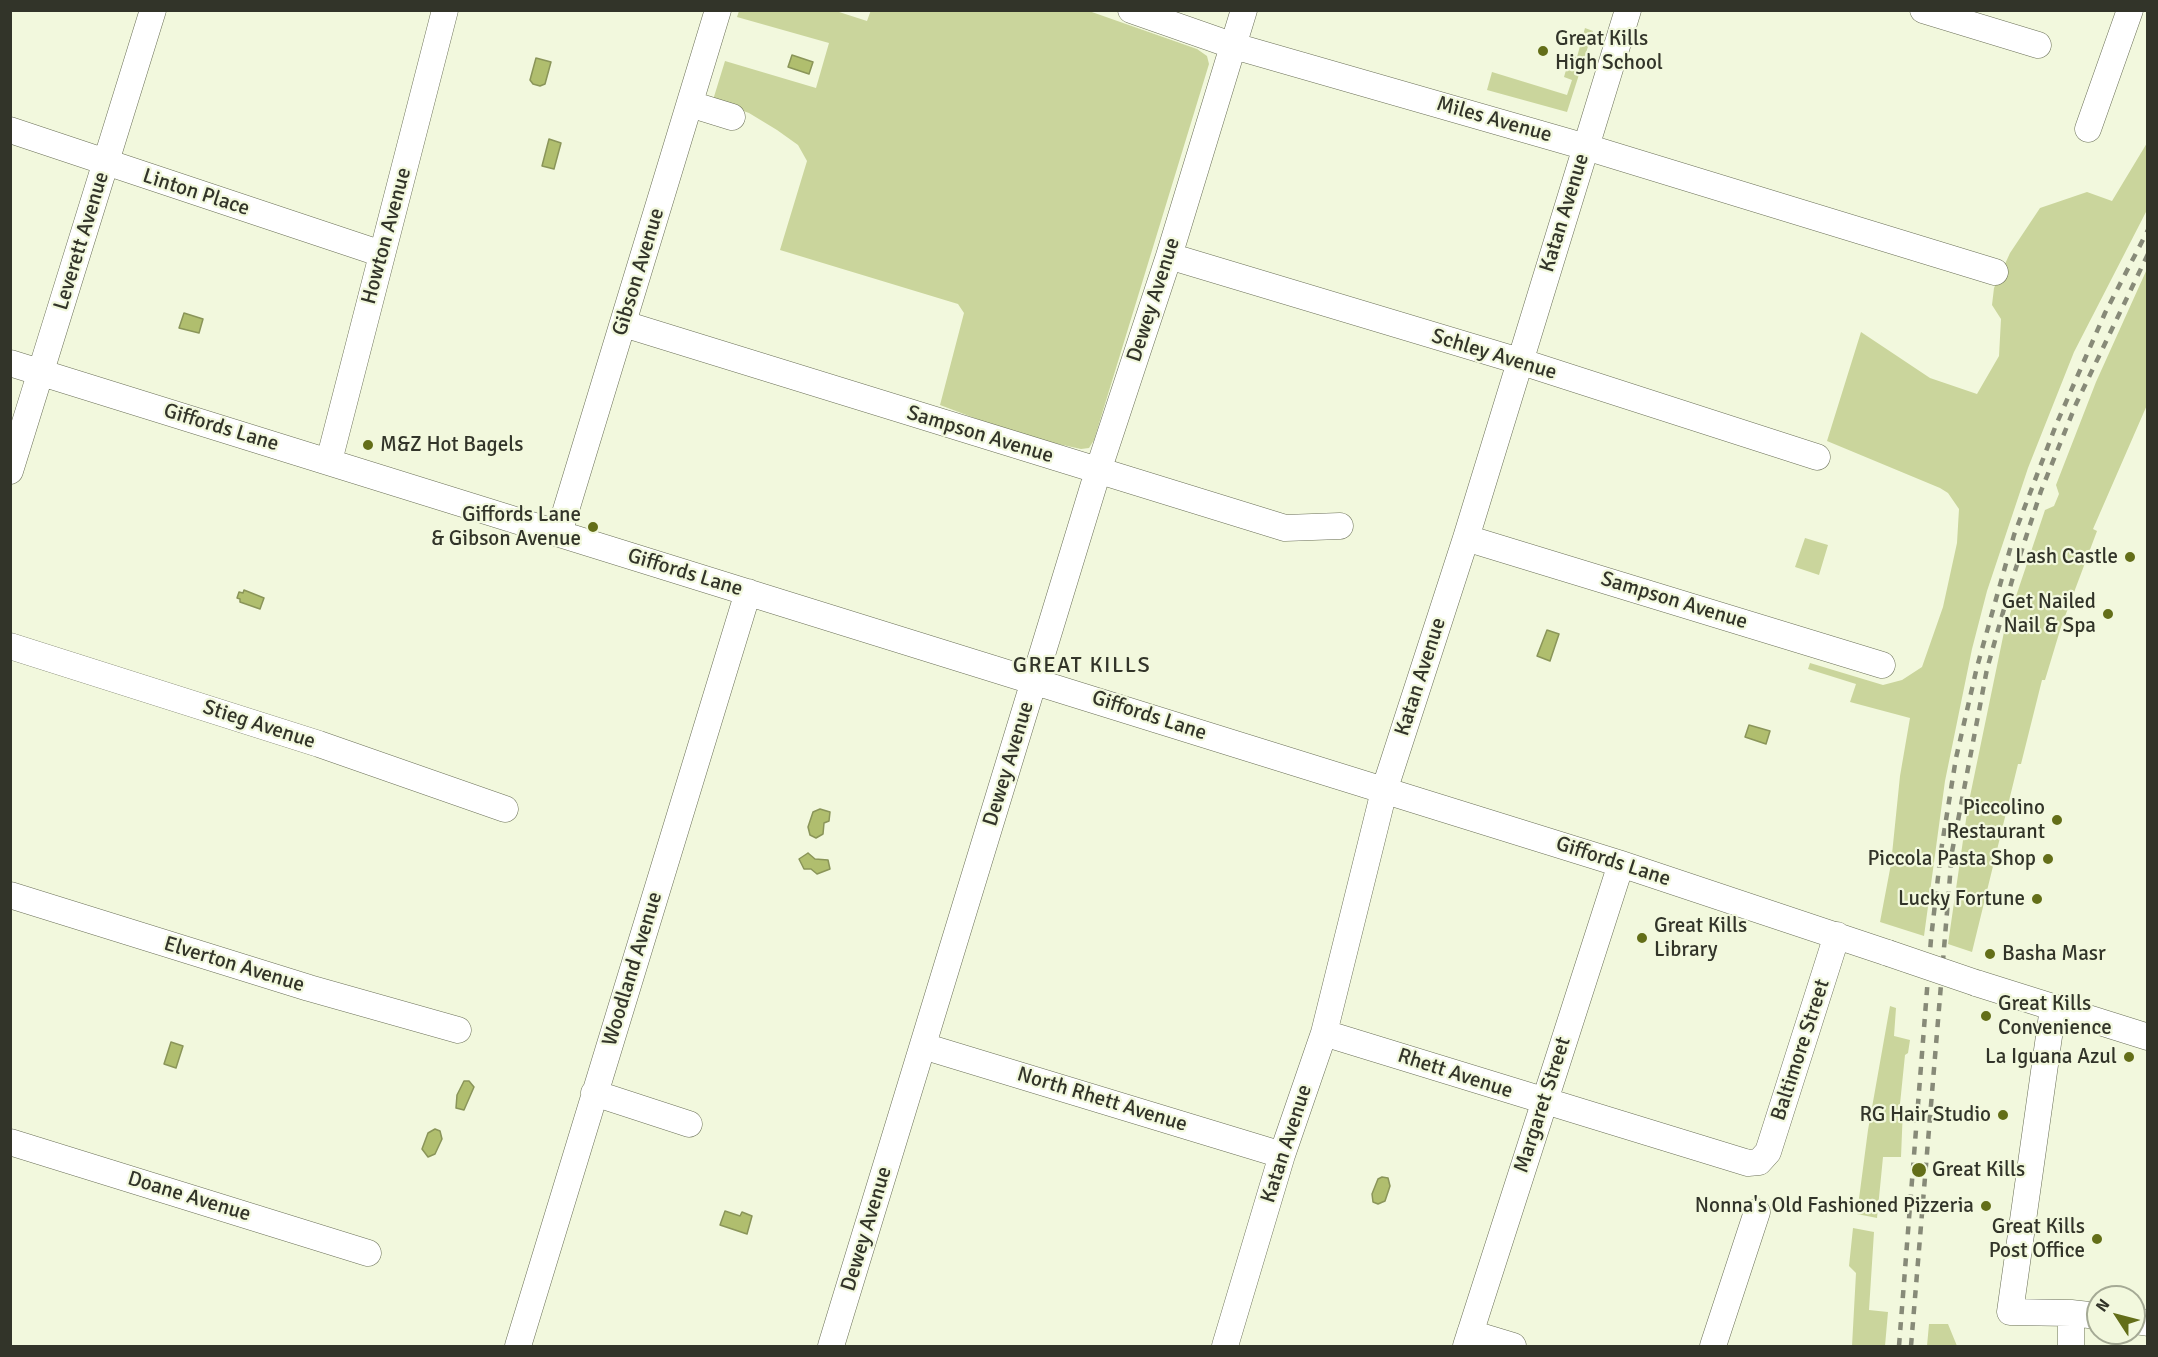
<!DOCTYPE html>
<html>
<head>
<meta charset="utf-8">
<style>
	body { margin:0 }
	#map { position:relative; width:2158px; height:1357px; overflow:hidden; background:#f2f8dd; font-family:Signika,sans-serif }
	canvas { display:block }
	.frame { position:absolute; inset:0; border:12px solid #323429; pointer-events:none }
	.north { position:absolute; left:2086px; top:1285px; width:60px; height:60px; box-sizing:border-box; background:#f2f8dd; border:2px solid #a5aa95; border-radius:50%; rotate:306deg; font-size:16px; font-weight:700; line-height:24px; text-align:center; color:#323429 }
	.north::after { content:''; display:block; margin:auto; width:21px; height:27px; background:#636e18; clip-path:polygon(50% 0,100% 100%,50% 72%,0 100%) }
</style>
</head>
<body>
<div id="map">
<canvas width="2158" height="1357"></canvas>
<div class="frame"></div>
<div class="north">N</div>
</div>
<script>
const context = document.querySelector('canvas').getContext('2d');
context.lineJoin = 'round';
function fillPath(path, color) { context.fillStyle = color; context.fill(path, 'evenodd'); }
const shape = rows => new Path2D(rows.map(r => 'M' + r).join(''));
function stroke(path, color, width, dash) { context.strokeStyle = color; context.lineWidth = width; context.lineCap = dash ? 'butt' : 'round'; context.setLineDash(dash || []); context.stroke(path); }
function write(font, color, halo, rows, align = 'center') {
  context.font = font + ' Signika,sans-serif'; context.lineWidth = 4.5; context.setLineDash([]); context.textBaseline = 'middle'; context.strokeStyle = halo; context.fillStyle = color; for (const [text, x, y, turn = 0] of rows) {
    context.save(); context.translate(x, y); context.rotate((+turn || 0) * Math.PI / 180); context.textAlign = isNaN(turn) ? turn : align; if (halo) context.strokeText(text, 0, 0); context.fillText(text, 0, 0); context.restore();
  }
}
fillPath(shape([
	[871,10,1089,11,1197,49,1207,56,1209,64,1094,440,1089,448,1081,449,1022,436,940,405,964,313,958,304,780,250,807,161,798,145,777,130,749,113,713,100,725,61,816,88,829,43,737,17,739,11,836,11,867,21],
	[1585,28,1593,31,1567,112,1487,90,1492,72,1567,95,1572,80,1564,77,1570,56,1577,57],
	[2147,143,2147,210,2074,352,2028,468,1987,591,1972,649,1945,781,1924,936,1880,922,1891,864,1900,776,1910,718,1850,702,1856,684,1808,669,1810,663,1883,685,1902,680,1922,667,1943,607,1957,543,1959,509,1948,493,1940,488,1827,441,1861,332,1930,378,1977,394,1999,356,2001,319,1992,305,1994,288,2010,253,2040,208,2087,192,2112,201],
	[2147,269,2147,405,2093,529,2097,531,2061,627,2045,680,2042,680,2021,764,2018,764,1972,952,1948,944,1968,806,2004,632,2045,510,2054,506,2059,494,2056,485,2096,382],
	[1805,538,1828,545,1819,575,1795,567],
	[1890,1006,1896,1008,1894,1036,1910,1040,1908,1053,1905,1055,1900,1104,1903,1108,1901,1157,1883,1157,1877,1218,1857,1214,1868,1130],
	[1853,1228,1874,1232,1869,1310,1888,1312,1885,1346,1852,1346,1856,1273,1849,1266],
	[1929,1324,1948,1324,1957,1346,1927,1346]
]), '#cad59c');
const water = shape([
	[792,55,813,62,809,74,788,67,792,55],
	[536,58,551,62,545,84,540,86,533,84,530,80,536,58],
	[549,139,561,143,554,169,542,166,549,139],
	[184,313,203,319,199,333,179,328,184,313],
	[244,590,264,598,260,609,240,602,240,599,237,598,239,592,243,593,244,590],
	[1547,630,1559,634,1550,661,1537,656,1547,630],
	[1749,725,1770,731,1766,744,1745,737,1749,725],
	[820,809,830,812,829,821,824,823,823,834,816,838,810,835,808,827,813,812,820,809],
	[808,853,815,859,828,860,830,869,817,874,811,869,804,869,799,859,808,853],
	[171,1042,183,1046,176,1068,164,1064,171,1042],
	[464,1081,469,1081,474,1087,464,1110,456,1108,457,1095,464,1081],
	[435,1129,440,1131,442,1139,435,1154,428,1157,422,1149,428,1133,435,1129],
	[1382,1177,1388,1178,1390,1186,1385,1201,1378,1204,1373,1202,1372,1194,1378,1179,1382,1177],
	[725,1211,740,1216,742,1212,752,1216,747,1234,720,1225,725,1211]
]);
fillPath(water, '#b0be6e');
stroke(water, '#8a9559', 1.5);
const minor = shape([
	[1131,10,1234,46,1586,147,1995,272],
	[1923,10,2038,45],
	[690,104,732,117],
	[2088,129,2130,10],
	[10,130,382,254],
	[1169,256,1519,361,1817,457],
	[624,324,1285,528,1340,526],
	[10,363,1621,864,1888,953],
	[329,461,445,10],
	[10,471,153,10],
	[559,533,718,10],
	[1466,538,1882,665],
	[10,646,319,744,505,809],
	[10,895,309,988,458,1030],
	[1976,983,2148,1037],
	[2053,1008,2010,1312,2071,1313,2098,1316],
	[1324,1033,1748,1163,1759,1162,1768,1152,1837,935],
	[923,1046,1282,1155],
	[594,1093,689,1124],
	[10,1142,368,1253],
	[2071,1313,2071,1346],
	[2134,1321,2148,1323],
	[1470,1333,1513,1346],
	[518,1346,748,592],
	[831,1346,1098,471,1169,256,1244,10],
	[1225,1346,1282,1155,1324,1033,1384,791,1466,538,1628,10],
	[1466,1346,1621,864],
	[1713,1346,1757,1212]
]);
stroke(minor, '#6b7058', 27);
stroke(minor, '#fff', 26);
stroke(shape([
	[1899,1346,1931,939,1941,851,1956,758,1977,667,2014,535,2056,425,2105,313,2148,230],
	[1911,1346,1952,852,1987,669,2013,577,2041,491,2076,404,2148,254]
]), '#878a78', 4.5, [8, 8]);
const minorBridge = shape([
	[1888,953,1976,983]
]);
stroke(minorBridge, '#6b7058', 27, []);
stroke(minorBridge, '#fff', 26);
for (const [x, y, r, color] of [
	[1543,51,6,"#636e18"],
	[368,445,6,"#636e18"],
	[593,527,6,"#636e18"],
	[2130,557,6,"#636e18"],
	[2108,614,6,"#636e18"],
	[2057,820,6,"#636e18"],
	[2048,859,6,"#636e18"],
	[2037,899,6,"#636e18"],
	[1642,938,6,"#636e18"],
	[1990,954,6,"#636e18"],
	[1986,1016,6,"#636e18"],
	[2129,1057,6,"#636e18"],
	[2003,1115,6,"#636e18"],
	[1919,1170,8,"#636e18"],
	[1986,1206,6,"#636e18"],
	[2097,1239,6,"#636e18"]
]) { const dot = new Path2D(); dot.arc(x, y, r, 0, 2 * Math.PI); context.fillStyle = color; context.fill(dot); stroke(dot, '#f2f8dd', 2); }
write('21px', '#323429', '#f2f8dd', [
	["Great Kills",1555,39,"left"],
	["High School",1555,63,"left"],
	["M&Z Hot Bagels",380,445,"left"],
	["Giffords Lane",581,515],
	["& Gibson Avenue",581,539],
	["Lash Castle",2118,557],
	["Get Nailed",2096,602],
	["Nail & Spa",2096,626],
	["Piccolino",2045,808],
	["Restaurant",2045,832],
	["Piccola Pasta Shop",2036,859],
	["Lucky Fortune",2025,899],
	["Great Kills",1654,926,"left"],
	["Library",1654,950,"left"],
	["Basha Masr",2002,954,"left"],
	["Great Kills",1998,1004,"left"],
	["Convenience",1998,1028,"left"],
	["La Iguana Azul",2117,1057],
	["RG Hair Studio",1991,1115],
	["Great Kills",1932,1170,"left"],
	["Nonna's Old Fashioned Pizzeria",1974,1206],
	["Great Kills",2085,1227],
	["Post Office",2085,1251]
], 'right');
write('21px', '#323429', '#f2f8dd', [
	["Miles Avenue",1494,120,16],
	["Linton Place",196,193,18],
	["Katan Avenue",1565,213,-73],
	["Howton Avenue",387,236,-75],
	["Leverett Avenue",82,241,-73],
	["Gibson Avenue",639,272,-73],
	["Dewey Avenue",1154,300,-72],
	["Schley Avenue",1494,355,17],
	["Giffords Lane",221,428,17],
	["Sampson Avenue",980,435,17],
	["Giffords Lane",685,573,17],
	["Sampson Avenue",1674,601,17],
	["Katan Avenue",1421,677,-72],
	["Giffords Lane",1149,716,18],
	["Stieg Avenue",259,725,18],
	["Dewey Avenue",1009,764,-73],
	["Giffords Lane",1613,862,18],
	["Elverton Avenue",234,965,17],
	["Woodland Avenue",633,969,-73],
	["Baltimore Street",1801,1050,-72],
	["Rhett Avenue",1455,1074,18],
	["North Rhett Avenue",1102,1100,17],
	["Margaret Street",1543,1105,-72],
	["Katan Avenue",1287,1144,-72],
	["Doane Avenue",189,1197,17],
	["Dewey Avenue",867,1229,-73]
]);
context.letterSpacing = '1.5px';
write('22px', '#323429', '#f2f8dd', [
	["GREAT KILLS",1082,666]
]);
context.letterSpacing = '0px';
</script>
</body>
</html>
